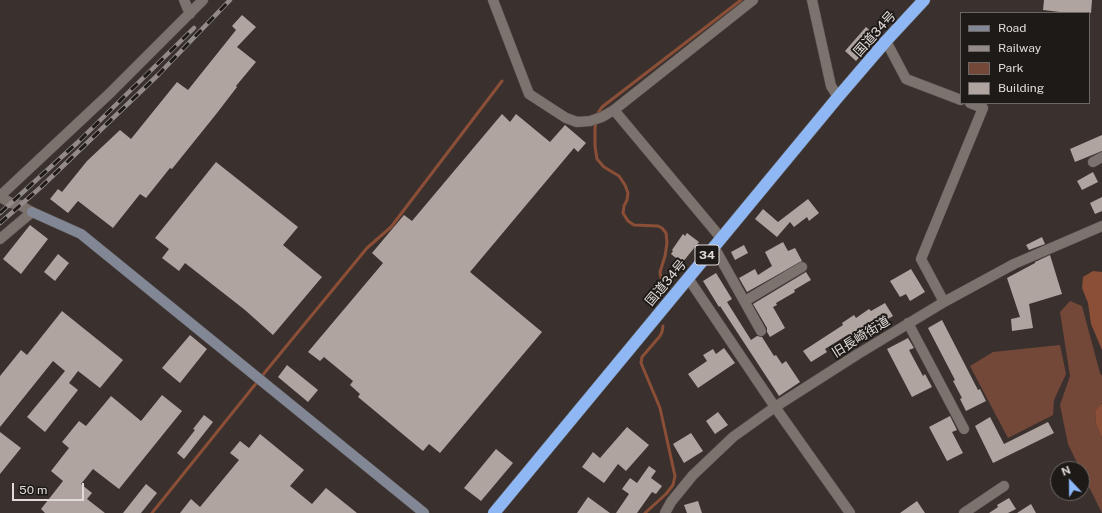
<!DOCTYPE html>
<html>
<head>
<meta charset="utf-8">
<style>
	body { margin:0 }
	#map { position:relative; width:1102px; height:513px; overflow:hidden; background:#3a312e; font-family:"Public Sans",sans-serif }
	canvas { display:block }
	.legend { position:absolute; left:960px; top:12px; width:130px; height:92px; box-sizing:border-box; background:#1e1a18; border:1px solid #6c6765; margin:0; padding:5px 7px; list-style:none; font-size:12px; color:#e0dad8 }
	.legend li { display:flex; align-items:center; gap:8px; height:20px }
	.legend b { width:20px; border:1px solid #6c6765 }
	.north { position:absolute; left:1050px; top:461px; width:40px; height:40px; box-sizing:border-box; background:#1e1a18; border:1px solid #6c6765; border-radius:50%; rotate:338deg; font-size:11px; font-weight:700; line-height:16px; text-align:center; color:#e0dad8 }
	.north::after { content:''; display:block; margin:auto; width:14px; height:18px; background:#8db9fc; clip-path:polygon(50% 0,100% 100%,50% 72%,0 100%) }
	.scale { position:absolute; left:12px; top:483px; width:72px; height:18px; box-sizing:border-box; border:2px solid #e0dad8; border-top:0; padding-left:5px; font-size:12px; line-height:14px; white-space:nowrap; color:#e0dad8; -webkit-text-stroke:3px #1e1a18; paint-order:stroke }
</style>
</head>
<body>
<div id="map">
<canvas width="1102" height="513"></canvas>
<ul class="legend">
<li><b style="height:5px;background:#828796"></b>Road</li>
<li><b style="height:5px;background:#938b89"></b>Railway</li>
<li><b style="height:11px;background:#744838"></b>Park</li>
<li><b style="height:11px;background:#afa4a0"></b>Building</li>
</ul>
<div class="north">N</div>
<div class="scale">50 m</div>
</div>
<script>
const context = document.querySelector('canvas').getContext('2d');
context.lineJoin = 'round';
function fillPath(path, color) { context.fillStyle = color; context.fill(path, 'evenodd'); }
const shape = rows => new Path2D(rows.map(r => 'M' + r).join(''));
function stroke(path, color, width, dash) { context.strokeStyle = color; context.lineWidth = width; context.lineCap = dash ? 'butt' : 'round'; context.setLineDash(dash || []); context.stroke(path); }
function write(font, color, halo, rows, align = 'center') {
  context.font = font + ' "Public Sans","Noto Sans JP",sans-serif'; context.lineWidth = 4; context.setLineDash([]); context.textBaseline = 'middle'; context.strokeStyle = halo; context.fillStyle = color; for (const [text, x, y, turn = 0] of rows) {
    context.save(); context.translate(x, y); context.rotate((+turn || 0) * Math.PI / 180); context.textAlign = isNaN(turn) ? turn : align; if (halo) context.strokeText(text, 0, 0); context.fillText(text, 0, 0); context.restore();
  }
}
fillPath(shape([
	[1070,301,1082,306,1100,373,1102,376,1102,403,1095,411,1096,424,1102,438,1102,513,1082,473,1082,469,1080,469,1068,444,1060,405,1070,376,1060,312],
	[1060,345,1066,374,1054,400,1053,415,1008,438,970,366,993,352]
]), '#744838');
fillPath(shape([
	[1093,271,1102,272,1102,350,1091,324,1088,303,1082,288,1083,277],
	[1101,404,1102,404,1102,438,1096,424,1095,411]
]), '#8b4e36');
stroke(shape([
	[597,116,598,113,602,107,741,0],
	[596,122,595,128,595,146,597,159,604,167,619,176,625,185,628,193,627,200,624,206,623,213,628,221,634,225,658,226,662,228,666,233,667,243,665,256,660,272,663,290],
	[152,513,266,371,367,248,391,227,502,81],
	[645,513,666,494,673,485,675,476,660,408,641,363,642,357,660,336,662,332,663,326]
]), '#8b4e36', 3);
fillPath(shape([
	[1044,0,1092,0,1091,13,1068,13,1043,10],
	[242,15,256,27,237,47,256,62,236,86,237,87,217,113,172,169,170,168,146,198,140,194,113,228,78,201,68,213,50,199,58,189,62,192,87,161,120,130,131,139,177,82,188,90,236,30,232,26],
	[866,27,877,37,856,61,845,51],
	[502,114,510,122,516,114,550,142,565,125,586,143,578,152,574,148,470,272,542,332,440,453,429,444,423,451,358,397,360,394,350,385,353,381,324,357,320,361,308,352,383,263,372,253,404,215,412,221],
	[1102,135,1102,151,1075,162,1070,149],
	[216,162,298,227,283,245,322,277,273,335,245,310,185,263,179,271,162,258,169,249,155,238],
	[1093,172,1098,182,1082,190,1077,181],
	[1102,197,1102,211,1095,214,1090,203],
	[808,199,819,213,809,221,807,217,794,227,790,222,777,237,755,219,763,209,778,222],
	[30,225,48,239,21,274,3,259],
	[687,233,699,242,682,263,671,254,673,251,672,250,683,234,685,236],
	[1042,237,1045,244,1029,250,1026,245],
	[783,242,788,251,795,248,802,261,747,292,739,278,755,269,758,275,772,266,765,252],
	[744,245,748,253,735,260,731,252],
	[58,254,69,263,55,281,44,272],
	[1050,255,1062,294,1029,304,1033,328,1012,331,1011,319,1020,317,1007,278,1035,263,1035,262],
	[911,269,925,292,910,301,906,294,900,297,890,281],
	[806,272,811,280,794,290,795,292,776,303,777,305,773,307,785,328,770,337,767,332,767,328,753,304],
	[716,273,732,299,727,302,751,340,757,336,762,337,774,356,776,355,782,364,786,361,800,382,779,396,720,306,719,307,703,281],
	[885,303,893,316,881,323,880,321,851,338,849,334,825,349,827,352,811,362,803,351,843,325,842,323,854,315,856,318,869,309,871,311],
	[62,311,123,360,100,388,78,371,69,383,78,390,45,432,27,417,65,371,53,361,0,427,0,376,21,350,27,355],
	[942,320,978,390,980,389,986,401,966,411,960,399,962,398,953,381,955,380,928,328],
	[190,335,207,349,180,383,162,368],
	[908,338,914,348,909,350,923,376,925,374,932,387,912,397,887,349],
	[724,348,735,363,698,388,688,374,707,361,703,355,713,349,716,354],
	[287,365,318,390,308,402,278,377],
	[162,395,182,411,119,489,93,469,81,484,92,493,87,499,105,513,45,513,41,509,63,481,51,471,69,448,62,442,79,421,86,426,111,396,141,421],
	[718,412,728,425,715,434,706,421],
	[204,415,213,422,184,459,177,453,195,430,193,429],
	[950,416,957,430,952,432,963,453,947,461,929,427],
	[990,417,1004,444,1048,422,1054,433,993,463,975,426],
	[627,427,649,445,626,471,618,464,604,483,582,467,593,452,600,458],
	[0,432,21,448,0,474],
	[691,433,703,451,684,463,673,444],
	[260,434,304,470,290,486,312,504,326,488,357,513,180,513,191,499,200,507,239,460,230,453,240,441,249,448],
	[496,449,513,463,481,501,464,488],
	[649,466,656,471,651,478,662,486,656,494,652,492,637,513,616,513,629,494,622,489,630,478,637,483],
	[146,484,157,493,141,513,123,513],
	[588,497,610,513,577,513],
	[1009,498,1016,509,1008,513,989,513,998,507,997,505],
	[698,501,702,513,687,513,684,505],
	[917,501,925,513,900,513],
	[1031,504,1036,513,1017,513]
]), '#afa4a0');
const street = shape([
	[184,0,190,14],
	[493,0,529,94,566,118,577,122,590,121,602,117,614,110,753,0],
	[812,0,831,86,838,97],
	[886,41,906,79,961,100],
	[614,110,721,238],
	[1093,162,1102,157],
	[0,196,109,94,203,0],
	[0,197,11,203,20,205,32,212,0,239],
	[714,247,761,331],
	[688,278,775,407,850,513],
	[745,301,802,267],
	[944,302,921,259,983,108,970,103],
	[908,323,964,429],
	[665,513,671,502,693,475,733,437,775,407,858,354,944,302,1014,264,1102,226],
	[964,513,1004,486]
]);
const secondary = shape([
	[32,212,81,234,424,513]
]);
const highway = shape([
	[494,513,838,97,886,41,924,0]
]);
stroke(street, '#564f4c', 11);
stroke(secondary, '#564f4c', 11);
stroke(highway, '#564f4c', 13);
stroke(street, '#7c726e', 10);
stroke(secondary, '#828796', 10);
stroke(highway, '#8fb7f4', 12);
const rail = shape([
	[0,213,77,143,194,28],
	[0,223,41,187,159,74,230,0]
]);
stroke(rail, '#938b89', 4.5);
stroke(rail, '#1e1a18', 3, [9]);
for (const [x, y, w] of [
	[707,255,24]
]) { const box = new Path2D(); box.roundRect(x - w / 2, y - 10, w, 20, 3); context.fillStyle = '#1e1a18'; context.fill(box); stroke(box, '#e0dad8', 1); }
write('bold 12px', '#e0dad8', null, [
	["34",707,255]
]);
write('13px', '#e0dad8', '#1e1a18', [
	["国道34号",875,34,-48],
	["国道34号",666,283,-50],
	["旧長崎街道",861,337,-32]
]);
</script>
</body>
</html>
